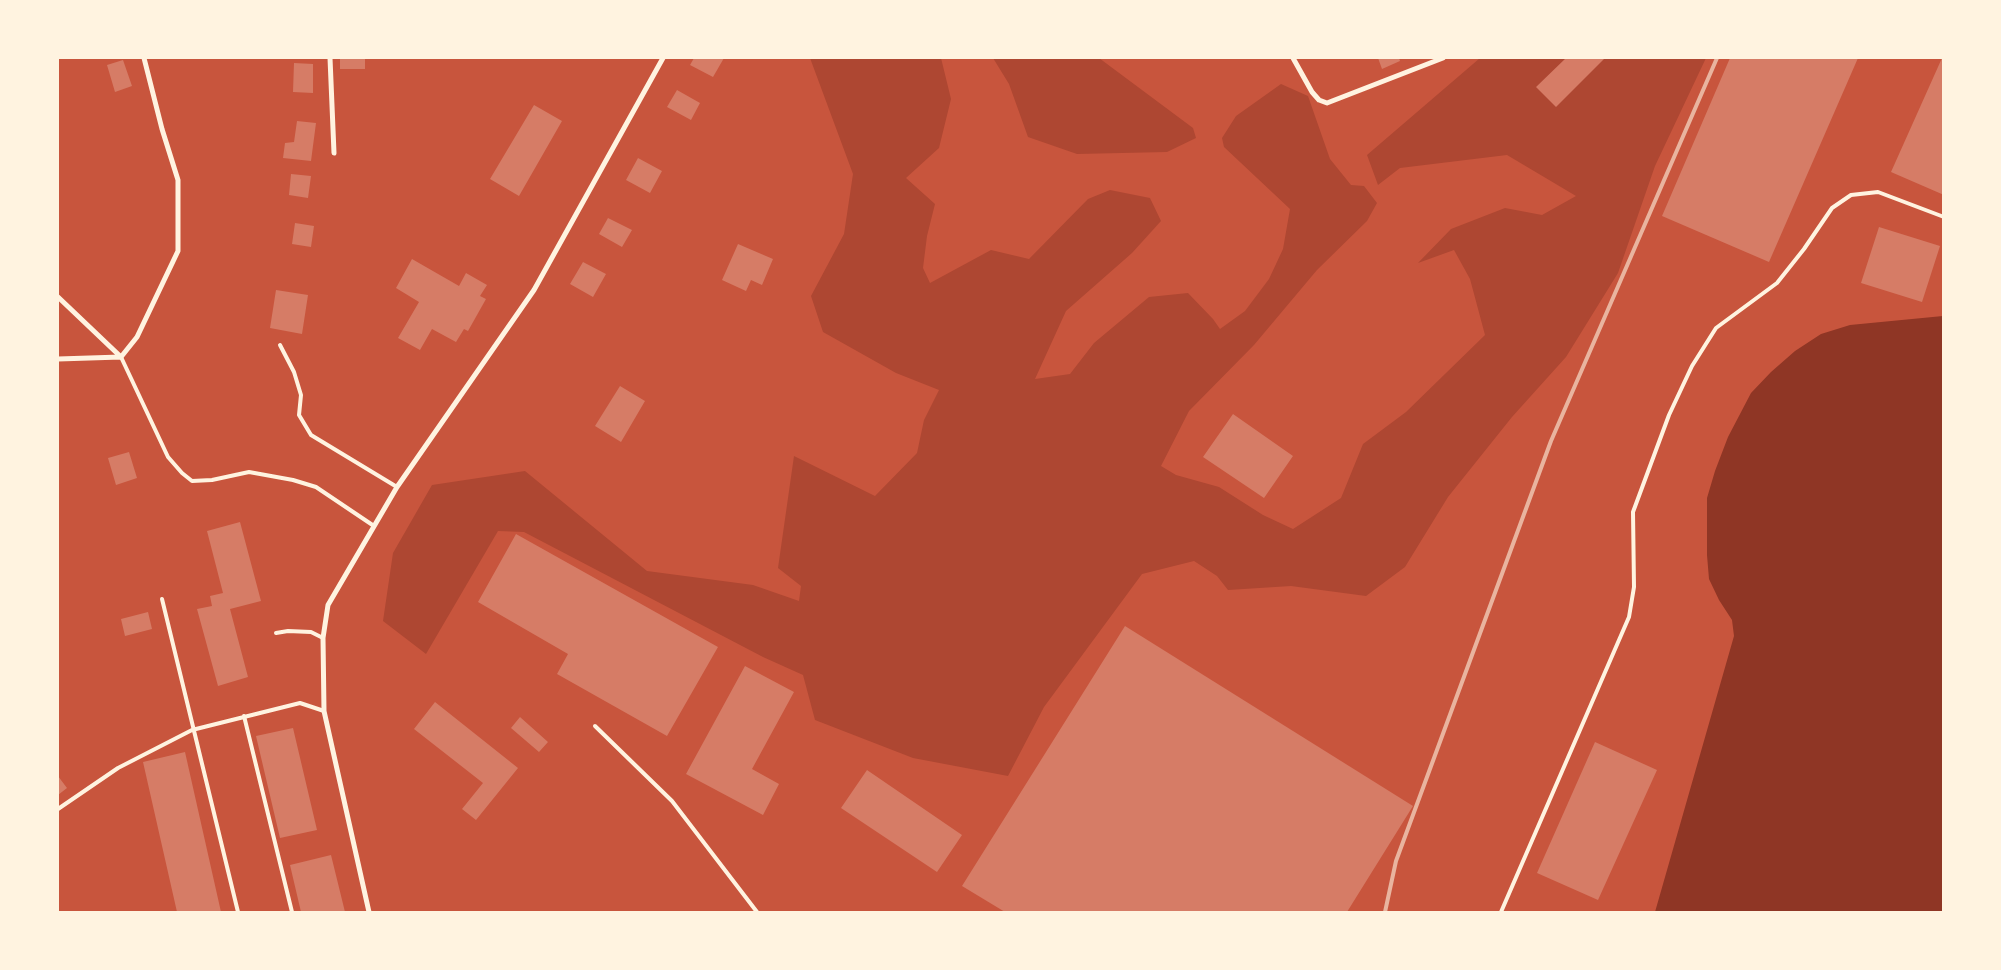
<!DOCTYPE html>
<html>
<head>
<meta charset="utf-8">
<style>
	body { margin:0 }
	#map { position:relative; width:2001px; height:970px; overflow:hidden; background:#c8553d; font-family:"DejaVu Sans",sans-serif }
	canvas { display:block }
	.frame { position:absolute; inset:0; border:59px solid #fff3e0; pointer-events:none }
</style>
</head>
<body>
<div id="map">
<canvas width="2001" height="970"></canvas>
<div class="frame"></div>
</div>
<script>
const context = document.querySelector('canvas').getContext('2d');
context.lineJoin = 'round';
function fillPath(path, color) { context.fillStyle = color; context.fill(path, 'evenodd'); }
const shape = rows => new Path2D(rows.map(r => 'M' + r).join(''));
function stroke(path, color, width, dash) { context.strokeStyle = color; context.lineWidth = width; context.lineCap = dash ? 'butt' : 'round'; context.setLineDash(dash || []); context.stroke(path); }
fillPath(shape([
	[810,58,941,58,951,99,939,148,906,178,935,204,927,236,923,268,930,283,991,250,1029,259,1088,199,1110,190,1150,198,1161,221,1132,253,1066,311,1035,379,1070,374,1094,343,1149,297,1188,293,1213,319,1220,329,1245,311,1269,279,1283,249,1290,209,1224,147,1222,138,1236,116,1281,84,1308,96,1330,159,1351,185,1364,186,1377,203,1367,221,1317,270,1254,345,1189,411,1161,466,1176,475,1219,487,1263,515,1293,529,1341,498,1363,444,1406,412,1485,335,1470,279,1454,250,1418,263,1451,229,1505,208,1542,215,1576,196,1507,155,1400,168,1378,185,1367,155,1480,58,1706,58,1655,166,1618,273,1566,357,1512,417,1448,497,1405,567,1366,596,1291,586,1228,590,1217,576,1194,561,1142,574,1044,707,1008,776,913,758,815,720,803,675,763,657,524,532,498,531,426,654,383,621,393,553,432,485,525,471,647,571,753,585,799,601,801,586,778,568,794,456,875,496,917,453,924,420,939,390,896,373,823,332,811,296,844,234,853,174],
	[993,58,1099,58,1193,128,1196,138,1167,152,1077,154,1028,137,1009,84]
]), '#ae4732');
fillPath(shape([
	[1943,316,1943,912,1655,912,1734,636,1732,620,1719,600,1709,579,1707,555,1707,498,1715,471,1728,437,1751,393,1771,372,1795,351,1821,334,1850,325]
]), '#8f3625');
fillPath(shape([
	[340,58,365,58,365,69,340,69],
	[694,58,724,58,713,77,690,65],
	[1378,58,1399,58,1400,61,1382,69],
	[1566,58,1605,58,1556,107,1536,87],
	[1730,58,1858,58,1769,262,1662,216],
	[1942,58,1944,58,1944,195,1891,172],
	[123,60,132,86,115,92,107,65],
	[294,63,313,64,313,93,293,92],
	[677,90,700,103,691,120,667,107],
	[534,105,562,121,519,196,490,179],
	[297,121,316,123,311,161,283,158,285,143,294,142],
	[638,158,662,171,650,193,626,180],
	[291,174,311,176,308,198,289,195],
	[608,218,632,230,622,247,599,234],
	[295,223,314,226,311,247,292,244],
	[1879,227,1940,246,1922,302,1861,283],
	[738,244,773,259,762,285,751,280,746,291,722,280],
	[412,259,459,286,466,273,487,285,480,296,486,299,468,331,464,329,456,342,432,329,420,350,398,338,419,302,396,288],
	[583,262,606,274,593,297,570,284],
	[276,290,308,295,302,334,270,328],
	[620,386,645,401,621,442,595,426],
	[1233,414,1293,456,1264,498,1203,457],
	[129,452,137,478,116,485,108,458],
	[240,522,261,601,230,609,248,677,218,686,197,609,212,606,210,596,223,593,207,531],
	[516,534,718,647,667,736,557,674,568,654,478,602],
	[148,612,152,629,125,636,121,619],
	[1125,626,1413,806,1347,912,1005,912,962,886],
	[745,666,794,692,752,769,779,784,763,815,686,774],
	[435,702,518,768,476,820,462,809,483,783,414,729],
	[520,717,548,742,539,752,511,728],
	[293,728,317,830,280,838,256,736],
	[1595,742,1657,770,1598,900,1537,873],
	[185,752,221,912,177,912,143,762],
	[867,770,962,835,937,872,841,808],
	[58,776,67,788,58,795],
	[331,855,345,912,301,912,290,865]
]), '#d67c66');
stroke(shape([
	[280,345,294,372,301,395,299,415,311,435,397,487],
	[121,357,168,457,182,473,192,481,212,480,249,472,293,480,316,487,374,526],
	[162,599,238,912],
	[276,633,288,631,311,632,323,638],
	[244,716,292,912],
	[595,726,672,801,757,912],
	[58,809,118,768,192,730,300,703,324,711],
	[1501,912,1629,617,1634,587,1633,512,1669,415,1692,366,1716,328,1777,283,1804,249,1832,208,1851,195,1878,192,1944,217]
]), '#fff3e0', 4);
stroke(shape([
	[330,58,334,153],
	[1293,58,1312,92,1319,100,1327,103,1443,58],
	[58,297,121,357,137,337,178,251,178,180,162,129,144,58],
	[58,359,121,357],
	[369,912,324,711,323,638,328,605,397,487,534,290,663,58]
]), '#fff3e0', 5);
stroke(shape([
	[1385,912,1396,861,1551,441,1717,58]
]), '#e9b49f', 4);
</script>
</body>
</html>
